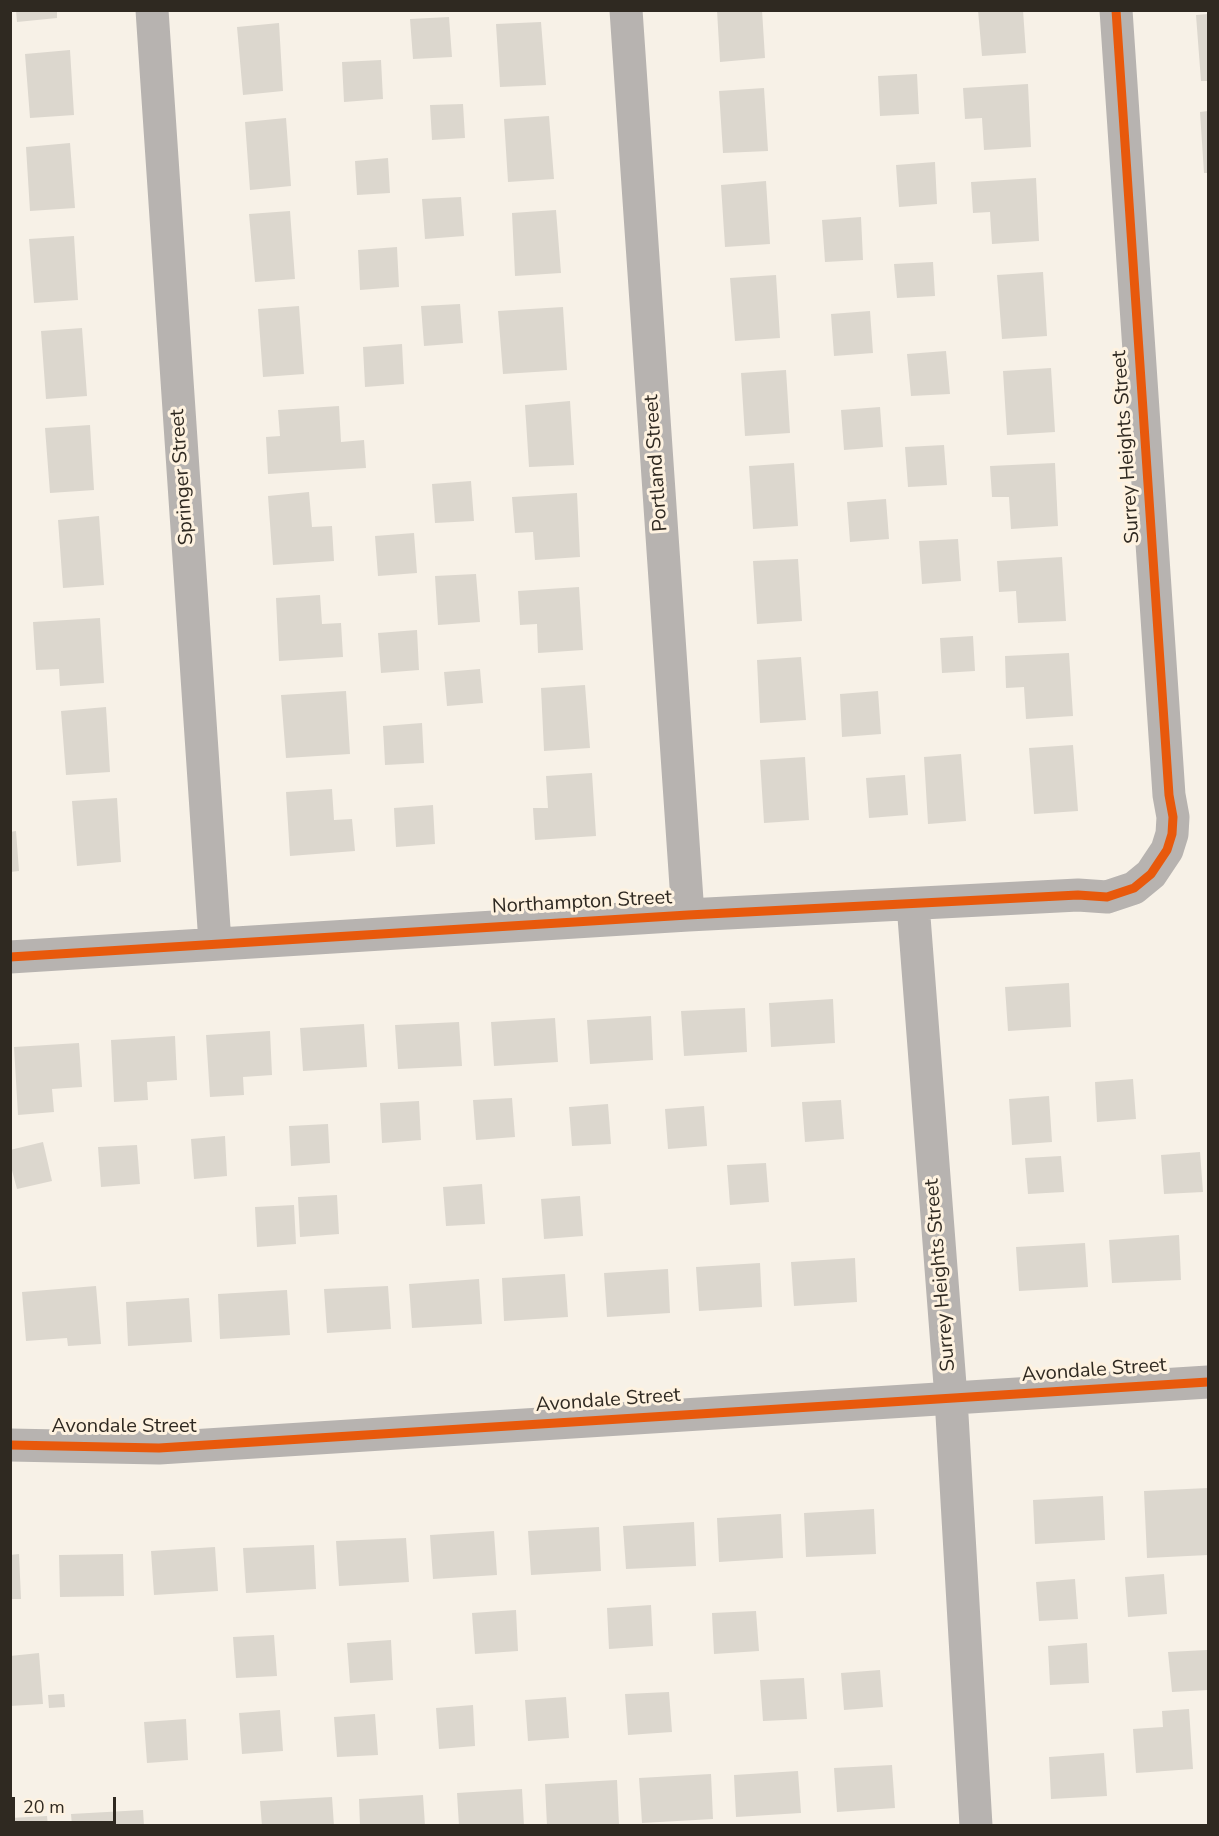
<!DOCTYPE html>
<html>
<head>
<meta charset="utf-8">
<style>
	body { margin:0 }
	#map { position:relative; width:1219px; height:1836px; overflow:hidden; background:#f7f1e7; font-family:"Nunito Sans",sans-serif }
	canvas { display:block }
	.frame { position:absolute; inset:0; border:12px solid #2f2921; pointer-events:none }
	.scale { position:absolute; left:12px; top:1797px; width:104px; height:27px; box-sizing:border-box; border:3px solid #2f2921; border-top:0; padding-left:8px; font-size:18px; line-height:21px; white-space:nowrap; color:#2f2921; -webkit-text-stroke:4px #fef2e0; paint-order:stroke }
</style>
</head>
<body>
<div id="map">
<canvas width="1219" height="1836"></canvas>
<div class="frame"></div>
<div class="scale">20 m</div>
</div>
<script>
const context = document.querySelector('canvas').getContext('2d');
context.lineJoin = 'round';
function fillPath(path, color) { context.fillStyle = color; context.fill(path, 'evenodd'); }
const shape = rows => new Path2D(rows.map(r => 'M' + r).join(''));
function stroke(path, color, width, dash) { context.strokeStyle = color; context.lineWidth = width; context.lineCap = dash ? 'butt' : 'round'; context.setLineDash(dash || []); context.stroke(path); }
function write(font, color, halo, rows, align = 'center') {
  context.font = font + ' "Nunito Sans",sans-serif'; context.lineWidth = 6; context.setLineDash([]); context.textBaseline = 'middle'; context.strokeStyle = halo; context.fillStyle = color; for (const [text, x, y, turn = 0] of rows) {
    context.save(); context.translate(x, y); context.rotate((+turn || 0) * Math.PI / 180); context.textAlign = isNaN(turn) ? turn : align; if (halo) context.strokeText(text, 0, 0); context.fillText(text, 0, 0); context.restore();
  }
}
fillPath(shape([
	[16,10,57,10,57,18,17,22],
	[717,10,762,10,765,58,720,62],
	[978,10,1023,10,1026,53,982,56],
	[1208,14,1208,81,1201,81,1196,15],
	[449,17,452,57,413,59,410,19],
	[541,22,546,85,500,87,496,24],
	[279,23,283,91,243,95,237,27],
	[70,50,74,115,30,118,25,54],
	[381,60,383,99,344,102,342,62],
	[917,74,919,114,880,116,878,76],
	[1028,84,1031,147,984,150,982,118,965,119,963,88],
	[764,88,768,151,723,153,719,91],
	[463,104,465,138,432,140,430,105],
	[1208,111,1208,173,1204,173,1200,112],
	[549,116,554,179,508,182,504,119],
	[286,118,291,186,250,190,245,122],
	[70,143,75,208,30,211,26,147],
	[388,158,390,193,357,195,355,161],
	[935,162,937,204,899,207,896,165],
	[1036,178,1039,241,992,244,990,212,973,213,971,182],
	[766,181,770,244,725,247,721,185],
	[461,197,464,236,425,239,422,199],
	[556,210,561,273,515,276,512,213],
	[290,211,295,279,255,282,249,214],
	[861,217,863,260,825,262,822,220],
	[74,236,78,300,34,303,29,239],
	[397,247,399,287,360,290,358,250],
	[933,262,935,296,897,298,894,264],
	[1043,272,1047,336,1002,339,997,275],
	[776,275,780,338,735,341,730,278],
	[460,304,463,343,424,346,421,306],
	[299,306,304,374,263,377,258,309],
	[563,307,567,370,503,374,498,311],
	[870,311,873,353,834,356,831,314],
	[82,328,87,396,46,399,41,331],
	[402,344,404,384,365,387,363,347],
	[946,351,950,394,911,396,907,354],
	[1051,368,1055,432,1007,435,1003,371],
	[786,370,790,433,745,436,741,373],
	[570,401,574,465,529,467,525,405],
	[339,406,341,442,364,440,366,468,268,474,266,437,280,436,278,410],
	[880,407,883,447,844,450,841,410],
	[90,425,94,490,50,493,45,428],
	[944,445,947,485,908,487,905,447],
	[794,463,798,526,753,529,749,466],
	[1055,463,1058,526,1011,529,1009,497,992,497,990,466],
	[471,481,474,521,435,523,432,484],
	[309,492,312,527,332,526,334,561,273,565,268,496],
	[577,493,580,557,535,560,533,532,515,533,512,497],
	[886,499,889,539,850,542,847,502],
	[99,516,104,585,63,588,58,520],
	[414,533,417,573,378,576,375,536],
	[958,539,961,581,922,584,919,541],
	[1062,557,1066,621,1018,623,1016,591,999,592,997,561],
	[798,559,802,621,757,624,753,561],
	[476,574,480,622,438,625,435,576],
	[579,587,583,650,538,653,537,624,520,625,518,591],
	[320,595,322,624,341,623,343,657,279,661,276,598],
	[100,618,104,683,60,686,59,669,36,670,33,622],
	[417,630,419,670,381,673,378,633],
	[973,636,975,671,942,673,940,638],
	[1069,653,1073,716,1026,719,1024,687,1006,688,1005,656],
	[801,657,806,720,760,723,757,660],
	[480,669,483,703,447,706,444,672],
	[585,685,590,748,544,751,541,688],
	[346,691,350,754,286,758,281,695],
	[878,691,881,734,842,737,840,694],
	[106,707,110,772,66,775,61,711],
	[422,723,424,763,385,765,383,726],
	[1073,745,1078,811,1034,814,1029,748],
	[961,754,966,821,928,824,924,757],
	[805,757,809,820,764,823,760,760],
	[592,773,596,836,535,840,533,808,548,808,546,776],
	[905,775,908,815,869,818,866,778],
	[332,789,334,820,352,819,355,851,290,856,286,792],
	[117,798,121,862,77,866,72,801],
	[433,805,435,844,396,847,394,808],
	[16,831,19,871,10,872,10,832],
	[1069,983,1071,1027,1008,1031,1005,987],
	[833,999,835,1043,771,1047,769,1003],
	[745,1008,747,1052,684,1056,681,1011],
	[651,1016,653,1060,590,1064,587,1020],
	[555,1018,558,1062,494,1066,491,1022],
	[459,1022,462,1066,398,1069,395,1025],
	[364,1024,367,1067,303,1071,300,1028],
	[270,1031,272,1075,243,1077,244,1095,210,1097,206,1035],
	[175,1036,177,1080,147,1082,148,1100,114,1102,111,1040],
	[79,1043,82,1087,52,1089,54,1112,18,1115,14,1047],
	[1133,1079,1136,1119,1097,1122,1095,1082],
	[1049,1096,1052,1142,1012,1145,1009,1099],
	[512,1098,515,1137,476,1140,473,1100],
	[841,1100,844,1139,805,1142,802,1102],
	[419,1101,421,1140,382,1143,380,1103],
	[608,1104,611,1144,572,1146,569,1107],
	[704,1106,707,1146,668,1149,665,1109],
	[328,1124,330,1163,291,1166,289,1126],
	[225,1136,227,1176,194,1179,191,1139],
	[43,1142,52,1181,17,1189,10,1163,10,1150],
	[137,1145,140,1184,101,1187,98,1147],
	[1200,1152,1203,1192,1164,1194,1161,1155],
	[1061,1156,1064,1192,1028,1194,1025,1158],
	[766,1163,769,1202,730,1205,727,1165],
	[482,1184,485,1224,446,1226,443,1187],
	[337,1195,339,1234,300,1237,298,1197],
	[580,1196,583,1236,544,1239,541,1199],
	[294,1205,296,1244,257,1247,255,1207],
	[1179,1235,1181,1280,1112,1283,1109,1240],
	[1085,1243,1088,1287,1019,1291,1016,1247],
	[855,1258,857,1302,794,1306,791,1262],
	[760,1263,762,1307,699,1311,696,1267],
	[668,1269,670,1313,607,1317,604,1273],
	[565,1274,568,1317,504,1321,502,1278],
	[479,1279,482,1324,412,1328,409,1284],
	[96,1286,101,1344,68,1346,67,1338,26,1341,22,1292],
	[388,1286,391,1329,327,1333,324,1289],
	[287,1290,290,1335,220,1339,218,1294],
	[189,1298,192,1342,128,1346,126,1302],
	[1208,1488,1208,1555,1147,1558,1144,1491],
	[1103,1496,1105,1540,1035,1544,1033,1500],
	[874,1509,876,1554,806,1557,804,1513],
	[781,1514,783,1558,719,1562,717,1518],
	[694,1522,696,1566,626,1569,623,1526],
	[599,1527,601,1571,531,1575,528,1531],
	[494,1531,497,1575,433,1579,430,1535],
	[406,1538,409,1582,339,1586,336,1541],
	[314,1545,316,1589,246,1593,243,1548],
	[215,1547,218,1591,154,1595,151,1551],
	[19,1554,21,1599,10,1599,10,1555],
	[123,1554,124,1596,60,1597,59,1555],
	[1164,1574,1167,1614,1128,1617,1125,1577],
	[1075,1579,1078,1619,1039,1621,1036,1582],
	[651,1605,653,1646,609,1649,607,1608],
	[516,1610,518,1651,475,1654,472,1613],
	[756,1611,759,1651,714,1654,712,1613],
	[274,1635,277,1676,236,1678,233,1637],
	[391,1640,393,1680,350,1683,347,1643],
	[1087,1643,1089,1683,1050,1685,1048,1646],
	[1207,1650,1208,1690,1172,1692,1168,1652],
	[39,1653,43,1704,10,1706,10,1656],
	[880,1670,883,1707,844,1710,841,1673],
	[804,1678,807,1719,763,1721,760,1680],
	[669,1692,672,1732,628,1735,625,1694],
	[64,1694,65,1707,49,1708,48,1695],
	[566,1697,569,1738,528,1741,525,1700],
	[473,1705,475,1746,439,1749,436,1708],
	[1189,1709,1193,1769,1136,1773,1133,1729,1163,1727,1162,1711],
	[280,1710,283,1751,242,1754,239,1713],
	[375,1714,378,1755,337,1757,334,1717],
	[186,1719,188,1760,147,1763,144,1722],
	[1104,1753,1107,1796,1051,1799,1049,1757],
	[892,1765,895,1808,837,1812,834,1768],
	[798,1771,801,1813,736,1817,734,1775],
	[711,1774,713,1819,642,1823,639,1778],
	[617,1780,619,1825,547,1826,545,1784],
	[522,1789,524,1826,459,1826,457,1793],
	[423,1795,425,1826,360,1826,359,1799],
	[332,1797,334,1826,262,1826,260,1801],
	[143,1810,144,1826,72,1826,71,1814],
	[47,1816,48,1826,10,1826,10,1818]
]), '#dcd7ce');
stroke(shape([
	[152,10,215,943],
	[626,10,688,915],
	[913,904,951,1398,976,1826],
	[10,957,688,915,1078,895,1107,897,1134,888,1151,874,1167,850,1172,834,1173,817,1169,795,1116,10],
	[10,1445,159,1448,1208,1382]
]), '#b7b3b0', 33);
stroke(shape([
	[10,957,688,915,1078,895,1107,897,1134,888,1151,874,1167,850,1172,834,1173,817,1169,795,1116,10],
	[10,1445,159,1448,1208,1382]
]), '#e8590c', 9);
write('20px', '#2f2921', '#fef2e0', [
	["Surrey Heights Street",1127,447,-94],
	["Portland Street",657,463,-94],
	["Springer Street",183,477,-94],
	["Northampton Street",582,903,-3],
	["Surrey Heights Street",941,1275,-95],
	["Avondale Street",1094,1371,-4],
	["Avondale Street",608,1401,-4],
	["Avondale Street",124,1427]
]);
</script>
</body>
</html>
